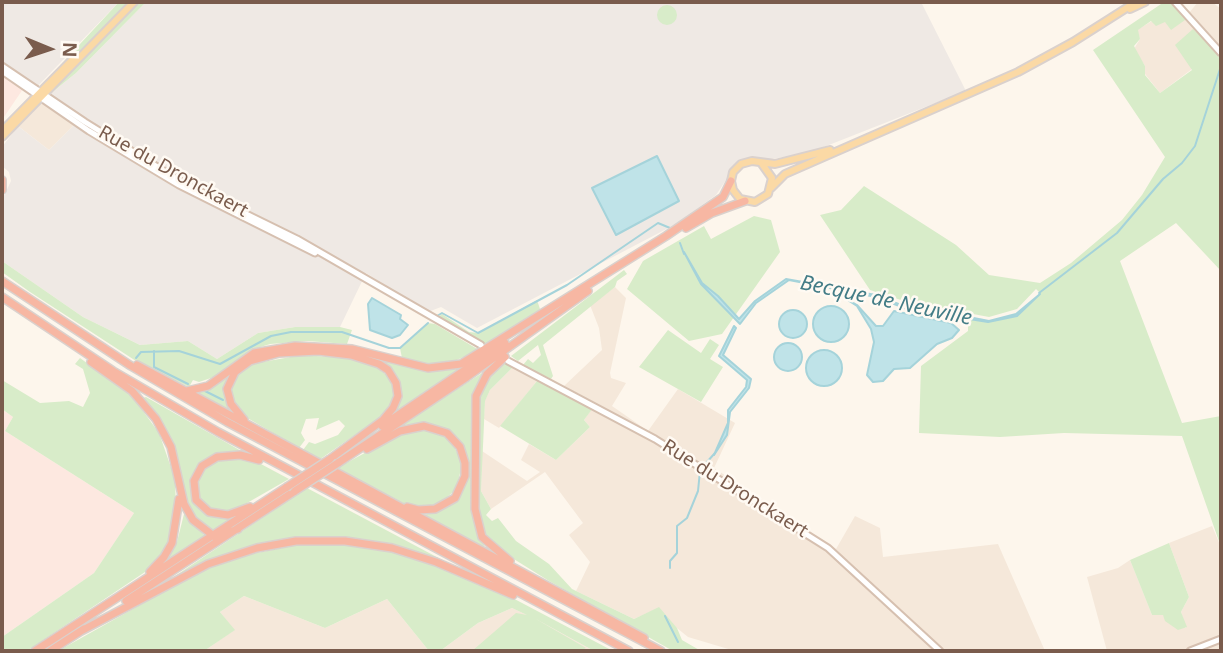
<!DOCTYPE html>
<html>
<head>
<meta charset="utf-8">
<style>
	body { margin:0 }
	#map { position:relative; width:1223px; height:653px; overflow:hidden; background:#fdf6ec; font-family:"Noto Sans",sans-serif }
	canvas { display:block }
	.frame { position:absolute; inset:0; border:4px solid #7a5c4d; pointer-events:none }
	.north { position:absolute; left:14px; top:14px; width:70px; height:70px; -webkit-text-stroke:5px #fffaf3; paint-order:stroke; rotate:92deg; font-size:19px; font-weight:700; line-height:28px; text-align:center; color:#7a5c4d }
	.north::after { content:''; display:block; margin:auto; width:24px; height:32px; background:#7a5c4d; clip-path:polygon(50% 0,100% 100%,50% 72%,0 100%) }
</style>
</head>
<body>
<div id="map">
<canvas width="1223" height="653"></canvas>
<div class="frame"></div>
<div class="north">N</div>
</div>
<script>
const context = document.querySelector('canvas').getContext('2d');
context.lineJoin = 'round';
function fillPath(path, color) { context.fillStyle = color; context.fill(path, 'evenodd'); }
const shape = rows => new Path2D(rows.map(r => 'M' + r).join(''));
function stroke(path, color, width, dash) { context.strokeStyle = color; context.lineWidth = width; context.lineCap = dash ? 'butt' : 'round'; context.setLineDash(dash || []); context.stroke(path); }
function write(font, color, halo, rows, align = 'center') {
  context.font = font + ' "Noto Sans",sans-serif'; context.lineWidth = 5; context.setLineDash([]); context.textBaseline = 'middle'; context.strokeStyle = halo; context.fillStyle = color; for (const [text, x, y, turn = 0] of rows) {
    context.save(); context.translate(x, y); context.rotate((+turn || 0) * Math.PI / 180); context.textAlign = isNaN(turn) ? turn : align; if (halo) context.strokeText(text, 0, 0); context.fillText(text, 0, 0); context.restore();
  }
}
fillPath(shape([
	[1198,2,1212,2,1221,9,1221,60,1216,51,1160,93,1145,74,1145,66,1134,49,1140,39,1137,30,1152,21,1184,19],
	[50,94,78,116,75,124,49,150,18,126],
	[615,287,626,298,610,373,611,378,626,383,612,406,648,431,678,389,735,423,714,468,836,549,855,516,880,528,883,557,998,544,1045,651,735,651,688,637,672,624,659,608,634,619,576,591,590,562,569,535,583,523,545,472,491,509,481,491,482,451,527,481,540,472,521,460,529,444,556,460,590,427,584,420,596,403,564,386,602,350,599,328,590,305],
	[513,367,537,381,499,428,484,419,485,400,490,390],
	[1212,526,1221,547,1221,651,1107,651,1087,577,1118,568,1130,560,1152,615,1163,615,1186,628,1181,612,1189,597,1169,543],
	[244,596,325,628,387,599,429,651,204,651,234,630,220,612],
	[512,608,534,618,594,651,440,651,478,623]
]), '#f5e8da');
fillPath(shape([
	[2,74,23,89,2,120],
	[2,409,13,417,5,431,134,513,94,573,2,637]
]), '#fde8e0');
fillPath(shape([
	[2,2,119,2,31,93,2,74],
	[146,2,921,2,966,91,806,154,771,159,740,159,716,195,676,224,477,328,441,307,428,312,366,273,340,327,295,327,258,333,217,359,188,341,140,345,83,317,2,261,2,200,11,181,9,172,2,166,2,147,18,126,49,150,75,124,78,116,50,94,76,73]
]), '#efe9e4');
fillPath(shape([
	[119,2,146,2,76,73,50,94,41,86],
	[1164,2,1181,2,1189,12,1185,20,1171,30,1165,22,1156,26,1151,21,1138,30,1140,39,1134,46,1145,66,1145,75,1160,93,1192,70,1175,45,1193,29,1216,51,1221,62,1221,271,1176,223,1120,261,1182,423,1221,416,1221,547,1182,436,1064,433,1000,437,919,433,921,366,968,331,968,318,988,322,1017,316,1040,293,1036,289,1017,309,989,317,904,301,870,290,820,215,841,210,864,186,956,245,989,275,1040,283,1071,263,1122,220,1142,195,1165,157,1093,50],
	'657 15a10 10 0 1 1 20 0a10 10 0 1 1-20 0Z',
	[754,216,771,220,780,252,722,334,689,341,627,289,643,261,704,226,711,239],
	[2,261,83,317,140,345,188,341,217,359,258,333,295,327,340,327,352,330,347,344,308,341,270,344,251,350,214,377,199,382,193,380,189,387,136,361,30,292,2,272],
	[624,270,627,274,617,281,615,287,543,345,553,376,551,379,523,365,528,359,533,363,541,355,538,345,518,361,511,356],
	[537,300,541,312,485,346,437,318,442,314,469,332,478,333],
	[428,323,435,324,479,350,448,364,423,363,402,358,400,348],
	[668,330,701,353,710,339,719,345,710,359,723,367,701,402,639,367],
	[302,355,346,358,374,365,391,379,394,387,394,396,385,414,319,460,303,450,309,442,315,444,338,435,345,426,339,420,316,430,319,418,306,419,301,433,305,440,299,448,244,416,232,398,232,383,237,373,251,364],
	[371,357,437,370,465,366,394,413,399,383,394,373],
	[80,358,132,396,159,433,175,479,176,511,170,540,151,568,27,651,2,651,2,637,94,573,134,513,5,431,13,417,2,409,2,380,40,403,69,401,83,407,90,393,83,369,75,364],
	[503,362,513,367,490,390,485,401,481,491,491,509,486,515,492,521,498,518,516,541,549,564,572,589,634,619,659,607,677,628,682,640,701,651,673,651,549,581,493,546,482,531,478,508,478,406,485,383],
	[485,371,475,393,472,414,473,517,485,548,425,517,427,513,449,505,460,495,466,481,467,461,444,429,426,424,402,425],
	[231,373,225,394,232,413,196,394],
	[537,381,593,408,584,420,590,427,556,460,500,426],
	[146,397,243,452,222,452,208,458,200,464,191,479,191,493,198,508,218,518,233,517,210,533,190,511,172,441,143,398],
	[427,430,445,436,452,442,462,463,457,488,439,505,417,508,407,505,337,468,398,435],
	[237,458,259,463,289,479,233,511,209,509,198,495,197,483,203,470,220,459],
	[307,488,448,563,392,545,315,537,255,545,211,559,172,578],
	[184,514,205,536,166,562,177,542],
	[307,543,377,548,437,565,505,594,613,651,594,651,534,618,586,648,580,651,472,651,516,613,527,615,512,608,478,623,440,651,429,651,387,599,325,628,244,596,220,612,235,630,204,651,58,651,197,573,242,556],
	[1169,543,1189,597,1181,612,1187,627,1178,630,1165,621,1163,615,1152,615,1130,560]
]), '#d8ecc9');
const water = shape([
	[657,156,679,201,616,235,592,188,657,156],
	[684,252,702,283,718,296,739,319,755,301,786,279,876,295,906,307,922,308,989,321,1016,314,1040,294,1017,316,988,322,907,309,876,297,789,280,756,303,740,324,701,284,684,252],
	[843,297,857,305,876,326,883,326,894,311,951,323,959,330,952,338,937,344,910,368,894,369,883,381,873,382,867,375,874,342,871,329,857,306,843,297],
	[372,298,401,315,400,319,408,325,400,335,392,338,370,330,368,304,372,298],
	'813 324a18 18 0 1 1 36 0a18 18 0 1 1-36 0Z',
	'779 324a14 14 0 1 1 28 0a14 14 0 1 1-28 0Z',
	[734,326,736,328,723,355,751,379,749,388,730,412,727,435,714,455,728,423,728,410,746,387,747,380,719,356,734,326],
	'774 357a14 14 0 1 1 28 0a14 14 0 1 1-28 0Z',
	'806 368a18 18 0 1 1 36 0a18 18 0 1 1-36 0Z'
]);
fillPath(water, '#bfe3e8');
stroke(water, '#a5d3da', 2);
stroke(shape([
	[680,243,684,254],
	[847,290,858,293],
	[1039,293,1117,233,1163,179,1182,163,1195,146,1221,66],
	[437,316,442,313,478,333,567,285,658,223,670,228],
	[154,351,154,367,188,384],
	[136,358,141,352,179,351,220,364,271,336,291,332,342,332,389,348,400,348,428,323],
	[205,391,223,400],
	[706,463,715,453],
	[670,568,670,561,677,553,677,526,687,518,698,491,700,471],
	[665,616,678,642]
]), '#a5d3da', 2);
const secondary = shape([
	[1175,2,1221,53],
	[2,66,85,122,185,184,297,239,481,345],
	[2,71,89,131,179,185,315,253],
	[508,361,655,439,828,548,940,651],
	[1190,651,1221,639]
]);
const primary = shape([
	[1130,9,1145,2],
	[2,131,73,59],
	[2,137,134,2],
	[762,164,772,178,768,194,755,202,740,199,733,190,731,181,733,172,741,164,752,161,775,164,830,150],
	[771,188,785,174,1018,72,1073,42,1136,2]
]);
const highway = shape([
	[2,180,2,190],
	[686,228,712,213,745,201],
	[2,281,131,366,227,422,661,651],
	[2,297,113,371,218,432,629,651],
	[505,357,487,374,476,396,475,509,482,537,510,561],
	[91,362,132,391,156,419,171,447,184,504,193,520,215,537,238,529],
	[137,365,644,638],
	[187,391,208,386,254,353,295,346,352,349,428,368,461,364,666,236,723,197,731,181],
	[244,420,231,404,227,389,235,372,250,361,279,353,318,351,351,355,379,364,388,370,396,383,398,396,393,408,383,420,330,459],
	[382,426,505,343],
	[367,449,400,431,424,426,447,433,460,447,465,463,465,476,455,498,435,509,418,510,407,507],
	[338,463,467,377,588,291],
	[250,507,228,515,209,512,196,500,194,481,202,466,217,457,240,455,259,460],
	[150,572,164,557,172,543,179,499],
	[126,601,295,491],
	[81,631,208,564,257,548,296,541,345,541,392,548,436,562,513,595],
	[35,651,287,487],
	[50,651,84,629]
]);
stroke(secondary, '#d6c0b0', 9);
stroke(primary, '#dad1cd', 10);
stroke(highway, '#dad1cd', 10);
stroke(secondary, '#fff', 5);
stroke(primary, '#fbd9a5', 6);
stroke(highway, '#f7b7a3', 7);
const highwayBridge = shape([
	[287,487,330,459],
	[295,491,338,463]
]);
stroke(highwayBridge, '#dad1cd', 10, []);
stroke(highwayBridge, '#f7b7a3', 7);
write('19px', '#7a5c4d', '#fffaf3', [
	["Rue du Dronckaert",173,172,29],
	["Rue du Dronckaert",735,489,32]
]);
write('italic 21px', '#437c86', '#fffaf3', [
	["Becque de Neuville",886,301,12]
]);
</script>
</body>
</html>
